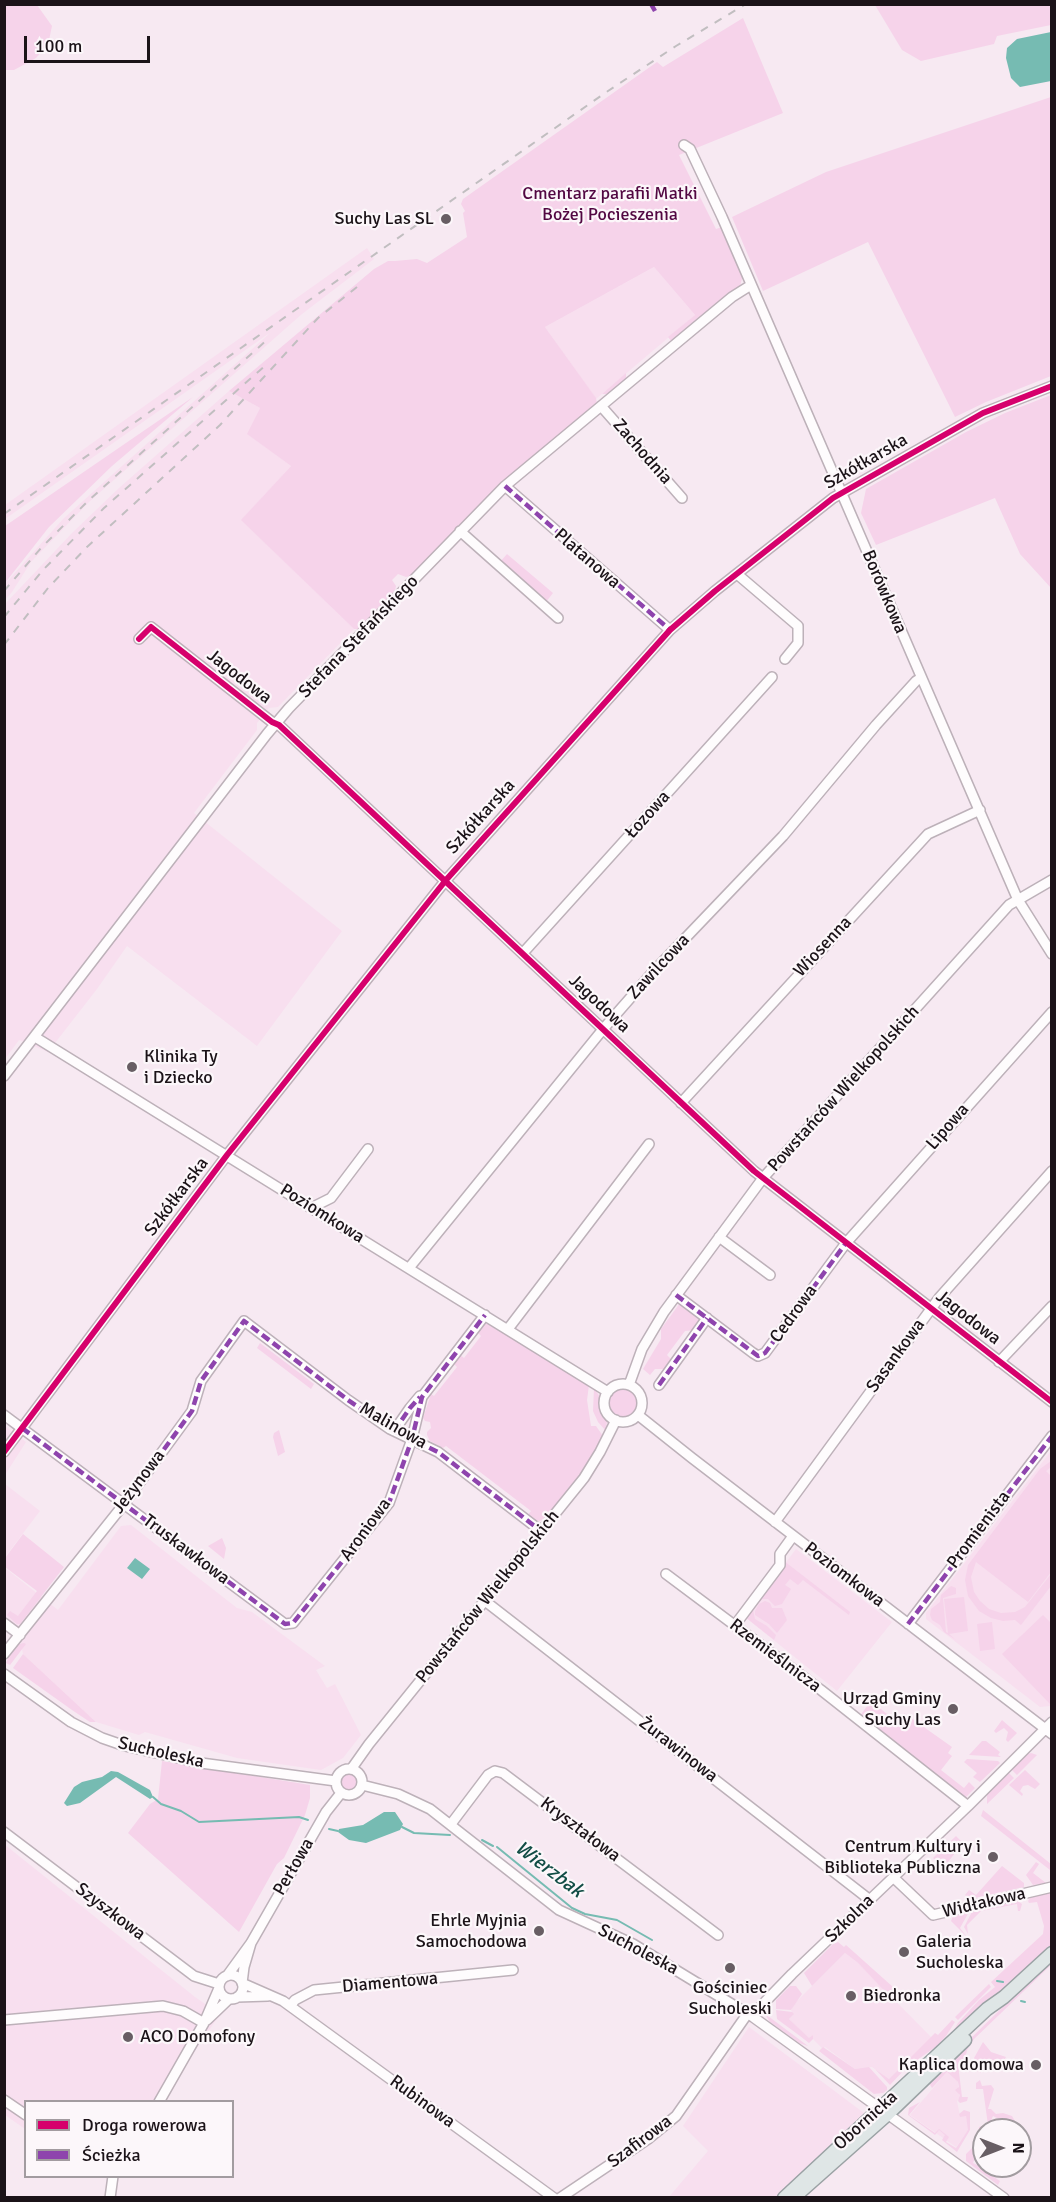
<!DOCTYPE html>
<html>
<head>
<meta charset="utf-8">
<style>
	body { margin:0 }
	#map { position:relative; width:1056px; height:2202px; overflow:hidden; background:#f7e9f2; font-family:Signika,sans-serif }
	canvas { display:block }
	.frame { position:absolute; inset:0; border:6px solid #1b1318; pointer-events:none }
	.legend { position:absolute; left:24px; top:2100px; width:210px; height:78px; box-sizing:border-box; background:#fcf7fa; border:2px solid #a29ca0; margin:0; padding:8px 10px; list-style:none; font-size:18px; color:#1b1318 }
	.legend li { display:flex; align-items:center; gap:12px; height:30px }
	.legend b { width:30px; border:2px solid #a29ca0 }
	.north { position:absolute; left:972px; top:2118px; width:60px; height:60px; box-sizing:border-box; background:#fcf7fa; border:2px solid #a29ca0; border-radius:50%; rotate:90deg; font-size:16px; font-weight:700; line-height:24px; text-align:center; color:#1b1318 }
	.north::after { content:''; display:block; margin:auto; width:21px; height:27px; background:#685e64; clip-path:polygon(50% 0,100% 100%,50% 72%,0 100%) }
	.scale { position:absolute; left:24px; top:36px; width:126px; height:27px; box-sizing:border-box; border:3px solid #1b1318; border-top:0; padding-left:8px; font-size:18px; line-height:21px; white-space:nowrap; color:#1b1318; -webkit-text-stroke:4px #fcf7fa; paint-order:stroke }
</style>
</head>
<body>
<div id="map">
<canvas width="1056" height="2202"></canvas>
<div class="frame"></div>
<ul class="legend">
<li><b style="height:8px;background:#d6006c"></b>Droga rowerowa</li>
<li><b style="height:8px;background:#8e44ad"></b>Ścieżka</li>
</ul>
<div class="north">N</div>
<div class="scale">100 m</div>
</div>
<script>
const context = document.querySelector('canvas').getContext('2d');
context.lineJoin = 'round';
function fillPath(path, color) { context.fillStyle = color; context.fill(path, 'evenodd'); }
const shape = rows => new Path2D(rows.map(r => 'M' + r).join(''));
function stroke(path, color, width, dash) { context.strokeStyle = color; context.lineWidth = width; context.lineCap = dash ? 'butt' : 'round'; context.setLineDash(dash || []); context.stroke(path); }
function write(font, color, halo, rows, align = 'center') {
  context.font = font + ' Signika,sans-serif'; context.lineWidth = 4.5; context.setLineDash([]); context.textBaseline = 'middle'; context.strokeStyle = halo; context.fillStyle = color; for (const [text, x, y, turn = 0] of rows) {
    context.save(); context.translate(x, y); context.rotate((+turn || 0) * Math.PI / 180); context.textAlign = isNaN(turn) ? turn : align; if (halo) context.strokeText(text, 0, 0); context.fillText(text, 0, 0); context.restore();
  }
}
fillPath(shape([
	[367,248,374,259,302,314,89,502,31,562,12,592,5,600,5,584,63,519,271,332,5,519,5,505],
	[654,267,695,315,596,399,545,327],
	[229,391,260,408,248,434,291,466,242,520,354,629,278,707,269,708,257,723,257,730,194,813,342,931,257,1046,127,946,97,989,48,1052,19,1040,5,1059,5,604,72,533,119,488],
	[5,1426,26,1442,5,1475],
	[1051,1451,1051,1706,1040,1707,926,1619,926,1613],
	[5,1484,40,1511,5,1557,4,1557],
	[131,1525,237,1608,252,1612,325,1666,316,1670,327,1688,335,1684,361,1735,343,1758,321,1770,237,1758,145,1732,139,1735,96,1722,23,1654,19,1632,5,1622,4,1567,58,1610,121,1526],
	[796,1549,892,1622,837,1691,745,1617],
	[4,1844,195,1997,220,2014,161,2101,26,2102,25,2129,5,2115],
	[845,1953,858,1963,932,2038,889,2079,872,2067,855,2069,825,2047,822,2048,813,2039,813,2035,809,2039,789,2019,793,2015,791,2010,794,2004],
	[749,2027,868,2116,778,2197,668,2198,708,2151,683,2126],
	[947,2072,958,2082,960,2098,957,2101,960,2116,966,2116,969,2130,956,2147,910,2115]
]), '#f8dfef');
fillPath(shape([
	[5,4,37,5,52,26,48,45,36,58,14,70,5,70],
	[875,5,1051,5,1051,25,997,36,994,44,921,61,902,50],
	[743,18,783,113,679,155,716,229,722,227,743,275,740,286,672,342,668,337,695,315,654,267,545,327,596,398,597,404,411,576,406,577,398,574,392,580,396,586,394,595,360,629,354,629,241,520,291,466,247,434,260,408,229,391,374,269,388,261,395,261,417,259,427,263,467,237,463,213,465,211,461,204,463,199,657,62,663,67],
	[1051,97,1051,376,986,402,955,417,868,242,763,291,732,217,826,172],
	[626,373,626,379,610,394,602,394],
	[1051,395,1051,588,1020,554,995,498,876,545,861,513,866,489,966,432,1005,413],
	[193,397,112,466,49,527,5,583,5,526],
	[507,554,553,593,546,602,500,562],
	[680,1303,699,1317,699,1325,695,1330,685,1331,667,1355,673,1361,667,1369,655,1369,650,1375,643,1369,661,1339,661,1329],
	[489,1323,589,1385,587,1400,591,1426,596,1426,603,1436,594,1455,569,1490,546,1518,540,1521,533,1520,527,1516,531,1511,446,1446,443,1448,430,1441,427,1435,427,1432,431,1428,430,1422,425,1421,423,1418,431,1394,434,1396,457,1367,453,1363,459,1354,464,1358,481,1336,477,1332,483,1325],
	[260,1343,314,1384,311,1389,257,1348],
	[594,1388,600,1397,601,1410,607,1421,606,1431,598,1422,593,1411],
	'609 1403a14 14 0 1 1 28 0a14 14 0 1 1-28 0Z',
	[279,1430,285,1452,278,1456,273,1437,274,1433],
	[1051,1461,1051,1467,1046,1471,1051,1476,1051,1572,1028,1602,976,1562,971,1577,974,1592,980,1601,989,1609,1001,1613,1015,1612,1025,1607,1051,1574,1051,1586,1021,1625,1015,1620,1003,1621,991,1618,979,1611,968,1596,965,1580,968,1565,1040,1469],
	[23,1534,64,1567,20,1624,17,1624,7,1615,10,1611,18,1616,37,1591,5,1567,5,1558],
	[222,1538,226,1548,224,1559,208,1546],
	[784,1561,850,1612,849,1615,803,1580,798,1585,790,1579,785,1585,791,1589,782,1604,775,1606,768,1599,762,1599,753,1610,755,1619,767,1626,776,1635,774,1640,745,1617],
	[951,1586,956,1588,956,1594,943,1598,946,1632,948,1633,944,1599,964,1597,968,1631,949,1634,956,1640,944,1632,940,1625,932,1620,930,1615,931,1609,940,1602,941,1595],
	[765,1601,770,1603,772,1608,782,1608,787,1620,777,1633,769,1624,755,1615,755,1611,759,1604],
	[1043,1615,1051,1623,1050,1704,1002,1654],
	[992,1622,995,1649,980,1651,977,1624],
	[24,1643,26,1644,10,1665,6,1663,8,1658,19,1644],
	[23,1654,96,1722,90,1722,72,1710,13,1668],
	[871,1701,897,1722,904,1713,952,1747,948,1753,952,1756,941,1770,964,1788,969,1782,975,1788,965,1798,859,1717],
	[1002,1720,1017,1733,1008,1742,1006,1740,1008,1732,1004,1728,996,1733,994,1731],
	[982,1741,986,1741,1000,1752,998,1755,1001,1757,969,1755],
	[1031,1753,1037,1755,1017,1775,1011,1769,1025,1755],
	[967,1759,998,1761,1000,1763,980,1782,973,1777,977,1773,964,1762],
	[162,1761,310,1785,310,1798,305,1815,284,1858,277,1864,239,1932,128,1833,150,1804,158,1799],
	[1025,1770,1040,1784,1035,1789,1028,1785,1023,1786,1020,1791,1023,1794,1022,1796,1009,1785],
	[1008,1772,1014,1778,987,1804,987,1793],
	'340 1782a9 9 0 1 1 18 0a9 9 0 1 1-18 0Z',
	[983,1810,1051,1864,1050,1870,981,1816],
	[956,1836,963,1843,944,1867,933,1858],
	[1036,1862,1039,1864,1033,1873,1046,1883,1033,1885,1026,1875],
	[1002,1866,1024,1883,1024,1887,970,1899,965,1895,969,1890,976,1895],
	[1051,1892,1051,1945,950,2037,958,2023,979,2000,995,1987,991,1982,1043,1934,1044,1926,1037,1902,1029,1903,1028,1901,1031,1897],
	[1016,1900,1022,1904,1020,1911,1018,1911,1017,1904,981,1911,967,1925,968,1934,964,1927,973,1910],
	[970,1910,960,1928,967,1937,951,1921,954,1913],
	[838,1942,844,1947,846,1945,893,1987,903,1998,895,2002,858,1963,845,1953,812,1986,804,1973,833,1944],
	[1051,1960,1051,1965,974,2039,967,2050,964,2063,958,2064,962,2097,968,2097,967,2101,960,2103,958,2101,960,2095,955,2090,959,2087,958,2082,947,2072,932,2088,929,2083,970,2039],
	[989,1984,991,1987,958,2020,955,2017],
	[790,1986,796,1986,802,1994,791,2010,776,2009,776,2000],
	[776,2010,792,2012,794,2014,789,2019,809,2038,813,2035,813,2039,809,2043,800,2036,777,2019],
	[765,2014,768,2016,808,2046,799,2043,770,2022],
	[952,2020,955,2022,946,2036,937,2046,907,2067,890,2085,875,2069,889,2079,935,2033,938,2035],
	[983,2042,991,2052,1006,2057,1004,2060,1010,2063,1006,2068,999,2070,998,2064,980,2066,981,2073,975,2070,974,2058],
	[823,2047,855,2069,869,2067,887,2087,887,2090,883,2093,874,2094,819,2051],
	[980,2080,982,2086,991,2085,994,2089,988,2109,991,2109,996,2114,1003,2113,1012,2116,1016,2123,1015,2127,993,2116,987,2130,984,2130,984,2137,981,2139,978,2137,979,2127,988,2125,983,2089,976,2089,976,2083],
	[920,2102,909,2115,935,2133,939,2129,949,2137,946,2142,956,2148,968,2130,966,2116,960,2117,959,2114,964,2110,970,2112,970,2130,957,2152,942,2140,945,2135,939,2130,935,2135,908,2115,909,2108],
	[975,2145,978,2149,973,2163,983,2168,986,2166,994,2170,991,2175,1000,2181,998,2185,966,2161,966,2154]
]), '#f6d3ea');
fillPath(shape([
	[1051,32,1051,81,1020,87,1011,78,1006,58,1007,48,1017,39],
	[135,1558,150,1569,142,1579,127,1568],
	[111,1771,118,1772,150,1790,153,1797,150,1799,116,1777,80,1803,67,1806,64,1803,74,1787,82,1782,102,1777],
	[384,1812,395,1812,403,1824,400,1830,366,1843,349,1840,338,1832,339,1829,363,1825]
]), '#76bbb2');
stroke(shape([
	[153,1797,161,1804,181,1811,199,1822,299,1817,308,1820],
	[402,1827,414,1833,450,1835],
	[329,1829,338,1831],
	[482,1840,493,1846],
	[497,1847,572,1908,585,1914,617,1920,652,1940],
	[997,1981,1003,1982],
	[1021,2001,1025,2002]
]), '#76bbb2', 2);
const minor = shape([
	[684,145,690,149,722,217,1018,900,1052,954],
	[601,406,682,498],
	[505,486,670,630],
	[460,531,558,618],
	[737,574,798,626,798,643,785,659],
	[139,639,151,627,272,722,279,725,754,1171,1052,1402],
	[523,953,772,677],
	[35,1037,608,1392],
	[4,1076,267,734,289,708,505,486,732,297,751,285],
	[681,1103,928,834,980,810],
	[314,1209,317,1205,331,1198,368,1149],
	[719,1237,770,1275],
	[409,1268,604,1028,653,972,783,836,876,725,916,681,921,678],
	[676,1295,753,1353,758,1356,765,1353,846,1243,1052,1012],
	[508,1329,649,1144],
	[999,1362,1052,1306],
	'604 1403a19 19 0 1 1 38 0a19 19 0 1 1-38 0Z',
	[629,1385,642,1349,664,1312,763,1178,1009,905,1052,880],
	[659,1385,707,1318],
	[4,1415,285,1624,293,1623,389,1503,412,1439,422,1397,485,1315],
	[638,1415,692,1458,1052,1734],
	[394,1431,410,1408,420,1396],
	[4,1452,227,1155,446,880,670,630,715,591,833,498,983,413,1052,386],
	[775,1522,939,1298,1052,1171],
	[666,1574,821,1690,968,1806],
	[485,1601,870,1900],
	[4,1623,20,1635],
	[908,1624,1052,1436],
	[735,1625,780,1565,780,1554,793,1536],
	[4,1654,124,1504,184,1422,192,1411,201,1381,244,1321,348,1400,390,1429,438,1452,541,1531],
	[4,1674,71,1722,102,1738,125,1746,201,1763,336,1781],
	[352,1768,369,1744,584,1478,600,1452,616,1420],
	'336 1782a13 13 0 1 1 26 0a13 13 0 1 1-26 0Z',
	[362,1785,398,1794,430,1809,559,1910,633,1944,753,2017,1004,2198],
	[451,1824,488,1775,495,1771,503,1773,718,1935],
	[4,1832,194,1976,219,1984],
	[894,1878,933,1915,1052,1887],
	[251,1943,244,1967,242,1983,283,2001,554,2198],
	'219 1987a12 12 0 1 1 24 0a12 12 0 1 1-24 0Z',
	[227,1976,251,1943,326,1812,341,1793],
	[237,1997,268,1996],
	[290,2006,295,2000,314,1990,513,1970],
	[753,2017,762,2005,792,1974,968,1806,1052,1722],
	[4,2020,163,2006,183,2011,204,2023],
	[207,2020,229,1999],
	[4,2100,26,2115],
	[159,2102,204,2023,219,1988],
	[110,2198,113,2176],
	[560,2198,648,2139,676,2116,748,2013]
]);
const major = shape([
	[799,2193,888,2114,965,2040],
	[784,2198,987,2009,1004,1997,1052,1953]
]);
stroke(minor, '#bdb1b9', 12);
stroke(major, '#9aa2a4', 15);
stroke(minor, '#fefcfd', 9);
stroke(major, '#dfe6e6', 12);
stroke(shape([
	[4,514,605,93,676,46,746,4],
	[4,591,41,548,88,501,269,338],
	[4,617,43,570,104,508,267,364],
	[4,645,48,588,87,547,220,425,318,318,357,287]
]), '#c1bec0', 2, [8, 8]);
stroke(shape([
	[651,4,655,11],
	[505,486,670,630],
	[676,1295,758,1356,765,1353,846,1243],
	[659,1385,707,1318],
	[22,1428,285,1624,293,1623,389,1503,412,1439,422,1397,485,1315],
	[394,1431,410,1408,420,1397],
	[124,1504,192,1411,201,1381,244,1321,348,1400,390,1429,438,1452,541,1531],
	[908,1624,1052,1436]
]), '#8e44ad', 4.5, [9, 4.5]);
stroke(shape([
	[139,639,151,627,272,722,279,725,754,1171,1052,1402],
	[4,1452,227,1155,446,880,670,630,715,591,833,498,983,413,1052,386]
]), '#d6006c', 6);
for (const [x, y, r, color] of [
	[446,219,6,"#685e64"],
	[132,1067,6,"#685e64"],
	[953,1709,6,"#685e64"],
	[993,1857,6,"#685e64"],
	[539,1931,6,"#685e64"],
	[904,1952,6,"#685e64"],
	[730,1968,6,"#685e64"],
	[851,1996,6,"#685e64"],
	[128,2037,6,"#685e64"],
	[1036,2065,6,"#685e64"]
]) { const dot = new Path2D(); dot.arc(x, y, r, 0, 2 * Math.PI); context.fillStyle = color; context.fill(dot); stroke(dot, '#fcf7fa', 2); }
write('18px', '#520742', '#fcf7fa', [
	["Cmentarz parafii Matki",610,194],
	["Bożej Pocieszenia",610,215]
]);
write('18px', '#1b1318', '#fcf7fa', [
	["Suchy Las SL",434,219],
	["Klinika Ty",144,1057,"left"],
	["i Dziecko",144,1078,"left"],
	["Urząd Gminy",941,1699],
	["Suchy Las",941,1720],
	["Centrum Kultury i",981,1847],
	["Biblioteka Publiczna",981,1868],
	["Ehrle Myjnia",527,1921],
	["Samochodowa",527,1942],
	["Galeria",916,1942,"left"],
	["Sucholeska",916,1963,"left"],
	["Gościniec",730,1988,"center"],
	["Sucholeski",730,2009,"center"],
	["Biedronka",863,1996,"left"],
	["ACO Domofony",140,2037,"left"],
	["Kaplica domowa",1024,2065]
], 'right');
write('18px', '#1b1318', '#fcf7fa', [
	["Zachodnia",642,452,49],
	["Szkółkarska",866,462,-30],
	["Platanowa",587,559,41],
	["Borówkowa",884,592,67],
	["Stefana Stefańskiego",359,637,-46],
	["Jagodowa",239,677,38],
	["Łozowa",648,815,-48],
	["Szkółkarska",481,817,-48],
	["Wiosenna",823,947,-47],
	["Zawilcowa",659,967,-47],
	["Jagodowa",599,1004,43],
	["Powstańców Wielkopolskich",844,1089,-48],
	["Lipowa",948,1127,-49],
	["Szkółkarska",177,1197,-53],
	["Poziomkowa",322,1214,32],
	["Cedrowa",794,1314,-54],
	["Jagodowa",968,1318,38],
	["Sasankowa",896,1356,-54],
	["Malinowa",393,1426,30],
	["Jeżynowa",139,1482,-53],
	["Aroniowa",366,1530,-54],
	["Promienista",979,1530,-53],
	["Truskawkowa",186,1550,37],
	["Poziomkowa",844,1575,37],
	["Powstańców Wielkopolskich",488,1597,-51],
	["Rzemieślnicza",775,1656,37],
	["Żurawinowa",678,1750,38],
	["Sucholeska",161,1753,13],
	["Kryształowa",580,1830,37],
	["Perłowa",294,1867,-60],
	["Widłakowa",984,1903,-13],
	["Szyszkowa",110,1912,37],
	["Szkolna",850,1919,-44],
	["Sucholeska",638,1950,28],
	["Diamentowa",390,1983,-5],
	["Rubinowa",422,2102,36],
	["Obornicka",866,2121,-42],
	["Szafirowa",640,2142,-37]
]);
write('italic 20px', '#114d45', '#fcf7fa', [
	["Wierzbak",549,1870,37]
]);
</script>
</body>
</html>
